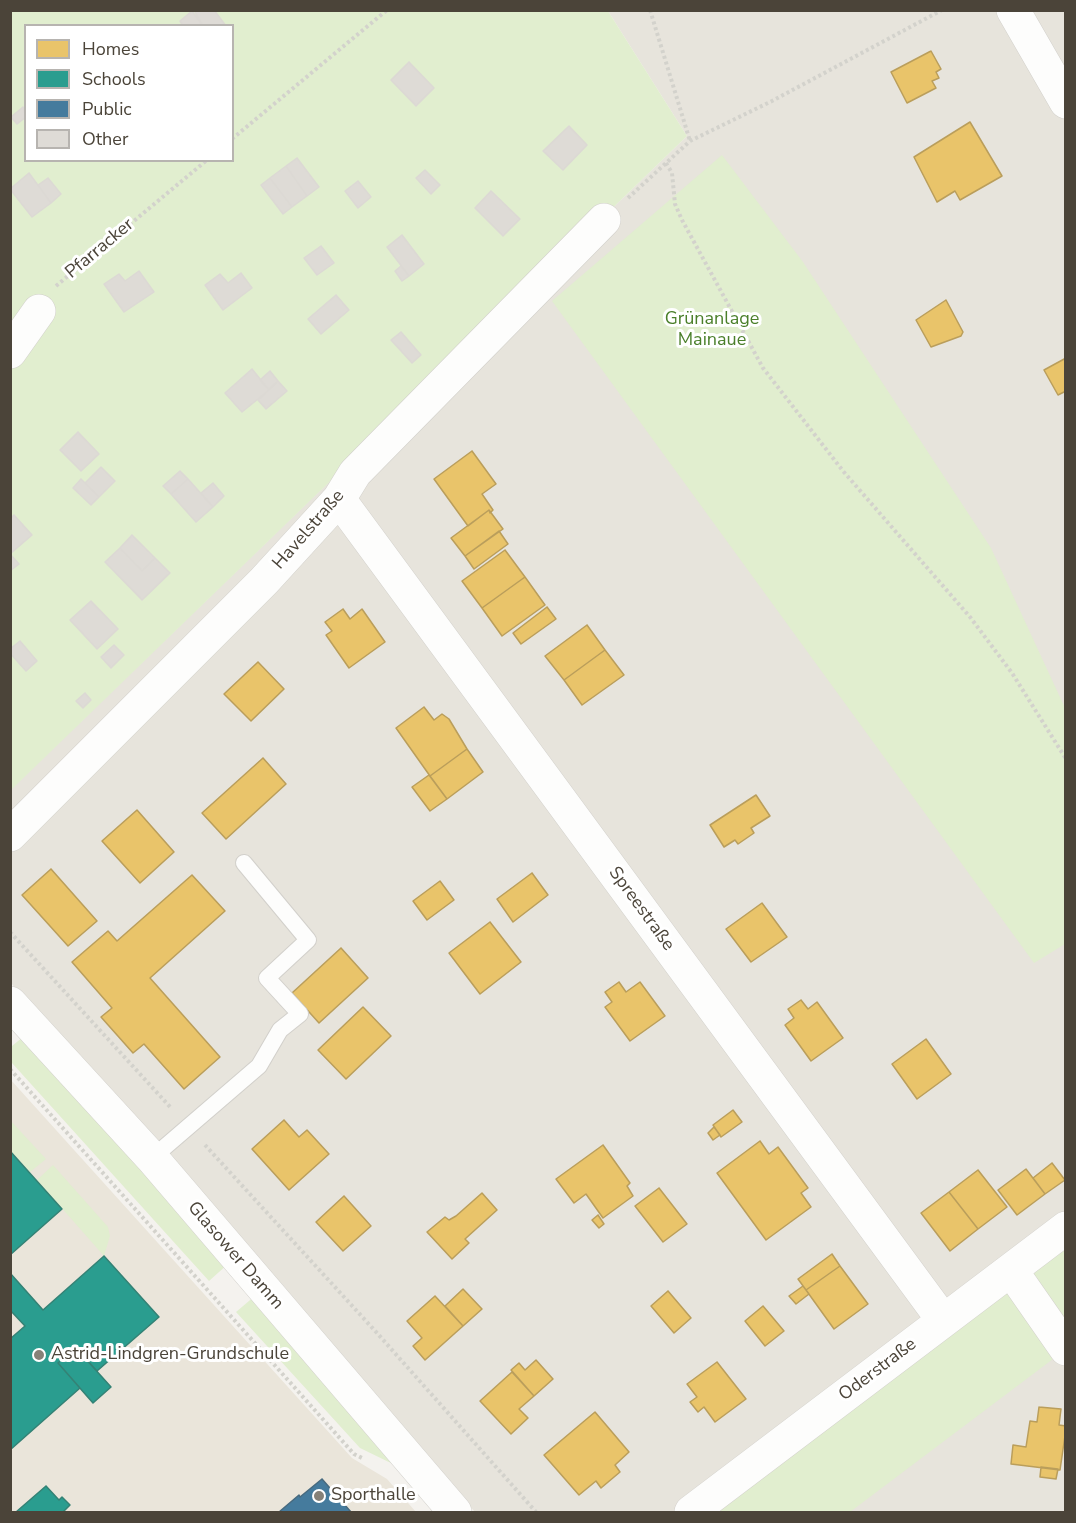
<!DOCTYPE html>
<html>
<head>
<meta charset="utf-8">
<style>
	body { margin:0 }
	#map { position:relative; width:1076px; height:1523px; overflow:hidden; background:#f4f2ee; font-family:"Nunito Sans",sans-serif }
	canvas { display:block }
	.frame { position:absolute; inset:0; border:12px solid #4b4439; pointer-events:none }
	.legend { position:absolute; left:24px; top:24px; width:210px; height:138px; box-sizing:border-box; background:#fff; border:2px solid #b7b4b0; margin:0; padding:8px 10px; list-style:none; font-size:18px; color:#4b4439 }
	.legend li { display:flex; align-items:center; gap:12px; height:30px }
	.legend b { width:30px; border:2px solid #b7b4b0 }
</style>
</head>
<body>
<div id="map">
<canvas width="1076" height="1523"></canvas>
<div class="frame"></div>
<ul class="legend">
<li><b style="height:16px;background:#e9c46a"></b>Homes</li>
<li><b style="height:16px;background:#2a9d8f"></b>Schools</li>
<li><b style="height:16px;background:#457b9d"></b>Public</li>
<li><b style="height:16px;background:#dedbd6"></b>Other</li>
</ul>
</div>
<script>
const context = document.querySelector('canvas').getContext('2d');
context.lineJoin = 'round';
function fillPath(path, color) { context.fillStyle = color; context.fill(path, 'evenodd'); }
const shape = rows => new Path2D(rows.map(r => 'M' + r).join(''));
function stroke(path, color, width, dash) { context.strokeStyle = color; context.lineWidth = width; context.lineCap = dash ? 'butt' : 'round'; context.setLineDash(dash || []); context.stroke(path); }
function write(font, color, halo, rows, align = 'center') {
  context.font = font + ' "Nunito Sans",sans-serif'; context.lineWidth = 6; context.setLineDash([]); context.textBaseline = 'middle'; context.strokeStyle = halo; context.fillStyle = color; for (const [text, x, y, turn = 0] of rows) {
    context.save(); context.translate(x, y); context.rotate((+turn || 0) * Math.PI / 180); context.textAlign = isNaN(turn) ? turn : align; if (halo) context.strokeText(text, 0, 0); context.fillText(text, 0, 0); context.restore();
  }
}
fillPath(shape([
	[608,11,1065,11,1065,1512,475,1512,11,983,10,790,687,136]
]), '#e7e4dc');
fillPath(shape([
	[10,1079,352,1458,387,1479,416,1512,11,1512]
]), '#eae5da');
fillPath(shape([
	[11,11,608,11,687,136,11,790],
	[26,26,232,26,232,160,26,160],
	[722,155,803,262,991,548,1065,708,1065,944,1034,963,552,301],
	[23,1037,228,1264,209,1281,12,1063,12,1046],
	[10,1120,46,1159,30,1172,11,1151],
	[53,1165,108,1227,110,1236,104,1256,37,1180],
	[1065,1244,1065,1350,850,1512,715,1512],
	[256,1295,399,1467,360,1448,236,1312]
]), '#e1eecf');
const homes = shape([
	[931,51,941,69,936,72,939,78,932,81,936,88,907,103,891,72,931,51],
	[970,122,1002,176,960,200,955,191,937,202,914,157,970,122],
	[946,300,963,332,961,336,931,347,916,320,946,300],
	[1066,358,1066,391,1058,395,1044,370,1066,358],
	[472,451,496,484,482,494,493,510,490,513,489,510,468,526,434,479,472,451],
	[489,510,503,529,465,556,451,538,489,510],
	[499,531,508,544,474,569,465,556,499,531],
	[505,550,525,577,482,608,462,581,505,550],
	[525,577,545,605,502,636,482,608,525,577],
	[547,607,556,619,521,644,513,633,547,607],
	[343,609,350,619,362,609,385,642,349,668,326,635,332,631,325,622,343,609],
	[587,625,605,650,564,680,545,656,587,625],
	[605,650,624,675,582,705,564,680,605,650],
	[258,662,284,689,251,721,224,694,258,662],
	[424,707,434,720,442,714,449,719,467,749,430,776,396,728,424,707],
	[467,749,483,772,447,799,430,776,467,749],
	[263,758,286,784,226,839,202,813,263,758],
	[429,775,447,799,430,811,412,787,429,775],
	[756,795,770,816,751,828,754,833,738,844,735,840,724,847,710,825,756,795],
	[137,810,174,852,140,883,102,841,137,810],
	[51,869,97,921,68,946,22,895,51,869],
	[532,873,548,895,513,922,497,899,532,873],
	[192,875,225,911,150,978,220,1057,184,1089,144,1044,133,1053,101,1017,112,1008,72,962,108,931,117,941,192,875],
	[440,881,454,900,427,920,413,901,440,881],
	[762,903,787,937,751,962,726,929,762,903],
	[490,922,521,962,480,994,449,953,490,922],
	[341,948,368,978,319,1023,292,993,341,948],
	[619,982,626,992,640,982,665,1016,630,1041,605,1007,612,1002,605,992,619,982],
	[801,1000,808,1009,817,1002,843,1038,811,1061,785,1025,794,1018,788,1009,801,1000],
	[363,1007,391,1036,346,1079,318,1050,363,1007],
	[926,1039,951,1074,917,1099,892,1064,926,1039],
	[733,1110,742,1122,721,1137,713,1125,733,1110],
	[284,1120,299,1137,307,1130,329,1154,289,1190,252,1149,284,1120],
	[714,1127,720,1135,713,1140,708,1133,714,1127],
	[760,1141,769,1154,778,1147,808,1188,801,1193,811,1207,766,1240,717,1173,760,1141],
	[603,1145,630,1183,627,1186,633,1196,603,1218,586,1194,574,1203,556,1179,603,1145],
	[1052,1163,1065,1180,1045,1194,1033,1178,1052,1163],
	[1026,1169,1045,1194,1017,1215,998,1190,1026,1169],
	[978,1170,1007,1207,978,1229,949,1192,978,1170],
	[659,1188,687,1224,663,1242,635,1206,659,1188],
	[949,1192,978,1229,950,1251,921,1213,949,1192],
	[482,1193,497,1210,465,1239,469,1243,452,1259,427,1232,445,1217,449,1220,456,1216,482,1193],
	[344,1196,371,1226,343,1251,316,1222,344,1196],
	[598,1215,604,1224,599,1228,592,1220,598,1215],
	[832,1254,840,1266,806,1290,798,1279,832,1254],
	[840,1266,868,1304,834,1329,806,1290,840,1266],
	[803,1286,809,1294,796,1304,789,1296,803,1286],
	[463,1289,482,1309,463,1326,445,1306,463,1289],
	[668,1291,691,1318,674,1333,651,1306,668,1291],
	[435,1296,463,1326,425,1360,413,1346,422,1338,407,1321,435,1296],
	[763,1306,784,1331,765,1346,745,1321,763,1306],
	[536,1360,553,1379,534,1396,511,1370,519,1363,525,1370,536,1360],
	[717,1362,746,1399,715,1422,704,1407,698,1412,690,1402,697,1397,687,1384,717,1362],
	[512,1372,534,1396,519,1409,528,1418,511,1434,480,1401,512,1372],
	[1039,1407,1061,1409,1059,1425,1066,1426,1066,1429,1060,1470,1011,1464,1013,1445,1026,1447,1030,1421,1037,1422,1039,1407],
	[595,1412,629,1452,615,1465,620,1472,601,1488,596,1481,579,1495,544,1455,595,1412],
	[1041,1467,1058,1469,1056,1479,1040,1477,1041,1467]
]);
fillPath(homes, '#e9c46a');
stroke(homes, '#ba9e5b', 1.5);
const schools = shape([
	[10,1151,62,1209,10,1255,10,1151],
	[104,1256,159,1317,97,1371,75,1347,58,1363,80,1388,10,1450,10,1339,25,1326,10,1310,10,1273,43,1310,104,1256],
	[75,1347,111,1387,93,1403,58,1363,75,1347],
	[46,1486,59,1500,62,1497,70,1505,63,1512,16,1512,46,1486]
]);
fillPath(schools, '#2a9d8f');
stroke(schools, '#348275', 1.5);
const public = shape([
	[322,1479,351,1512,279,1512,299,1495,300,1497,322,1479]
]);
fillPath(public, '#457b9d');
stroke(public, '#476a7f', 1.5);
const building = shape([
	[194,10,214,10,226,26,203,26,194,10],
	[192,11,203,26,183,26,180,21,192,11],
	[409,62,434,88,416,106,391,80,409,62],
	[23,107,26,117,17,124,11,117,23,107],
	[569,126,587,145,563,170,543,151,569,126],
	[297,158,319,187,307,196,286,166,297,158],
	[286,166,307,196,292,207,270,178,286,166],
	[425,170,440,185,431,194,416,178,425,170],
	[29,173,51,203,32,217,10,189,29,173],
	[48,178,61,194,51,203,38,185,48,178],
	[270,178,292,207,283,214,261,185,270,178],
	[358,181,371,197,358,208,345,191,358,181],
	[491,191,520,219,503,236,475,208,491,191],
	[402,235,424,264,409,276,387,247,402,235],
	[321,246,334,263,317,275,304,258,321,246],
	[401,266,409,276,402,281,395,271,401,266],
	[139,271,154,292,124,312,104,284,119,274,125,281,139,271],
	[241,273,252,288,223,310,205,285,220,274,228,283,241,273],
	[336,295,349,310,321,334,308,319,336,295],
	[401,332,421,355,412,363,391,340,401,332],
	[252,369,269,390,242,412,225,393,252,369],
	[270,371,278,381,269,390,260,380,270,371],
	[278,381,287,391,266,409,258,400,278,381],
	[78,432,99,454,81,471,60,450,78,432],
	[101,467,115,481,99,497,85,483,101,467],
	[180,471,188,479,171,494,163,486,180,471],
	[81,479,99,497,91,505,73,488,81,479],
	[188,479,213,507,196,522,171,494,188,479],
	[213,483,224,496,213,507,201,493,213,483],
	[14,515,32,535,10,554,10,519,14,515],
	[132,535,155,558,142,571,120,548,132,535],
	[120,548,142,571,155,558,170,573,142,600,105,562,120,548],
	[10,554,19,564,10,571,10,554],
	[91,601,118,629,97,649,70,620,91,601],
	[20,641,37,661,26,671,10,653,10,649,20,641],
	[114,645,124,655,111,668,101,657,114,645],
	[85,693,91,700,83,708,76,701,85,693]
]);
fillPath(building, '#dedbd6');
stroke(building, '#dcd9d4', 1.5);
const service = shape([
	[152,1158,259,1066,280,1030,300,1014,267,978,308,940,244,863]
]);
const minor = shape([
	[1013,10,1066,102],
	[10,352,39,311],
	[339,499,943,1320],
	[10,835,264,581,339,499,355,473,604,220],
	[1011,1270,1066,1349],
	[691,1512,1066,1228]
]);
const tertiary = shape([
	[10,1003,152,1158,455,1512]
]);
stroke(service, '#d2d0cb', 18);
stroke(minor, '#d2d0cb', 34);
stroke(tertiary, '#d2d0cb', 34);
stroke(shape([
	[650,10,690,141],
	[232,139,387,10],
	[666,163,672,173,675,204,682,220,763,368,843,471,970,617,1012,673,1066,759],
	[628,198,690,141,772,101,942,10],
	[56,286,207,160],
	[10,932,172,1109],
	[10,1069,354,1454,364,1459],
	[205,1145,377,1333,536,1512]
]), '#d3d2cc', 4, [3, 3]);
stroke(service, '#fdfdfc', 16);
stroke(minor, '#fdfdfc', 33);
stroke(tertiary, '#fdfdfc', 33);
for (const [x, y, r, color] of [
	[39,1355,6,"#868178"],
	[319,1496,6,"#868178"]
]) { const dot = new Path2D(); dot.arc(x, y, r, 0, 2 * Math.PI); context.fillStyle = color; context.fill(dot); stroke(dot, '#fff', 2); }
write('18px', '#4b4439', '#fff', [
	["Pfarracker",100,249,-40],
	["Havelstraße",309,530,-49],
	["Spreestraße",641,909,54],
	["Glasower Damm",235,1256,49],
	["Oderstraße",878,1370,-37]
]);
write('18px', '#4a7f2a', '#fff', [
	["Grünanlage",712,320],
	["Mainaue",712,341]
]);
write('18px', '#4b4439', '#fff', [
	["Astrid-Lindgren-Grundschule",51,1355],
	["Sporthalle",331,1496]
], 'left');
</script>
</body>
</html>
